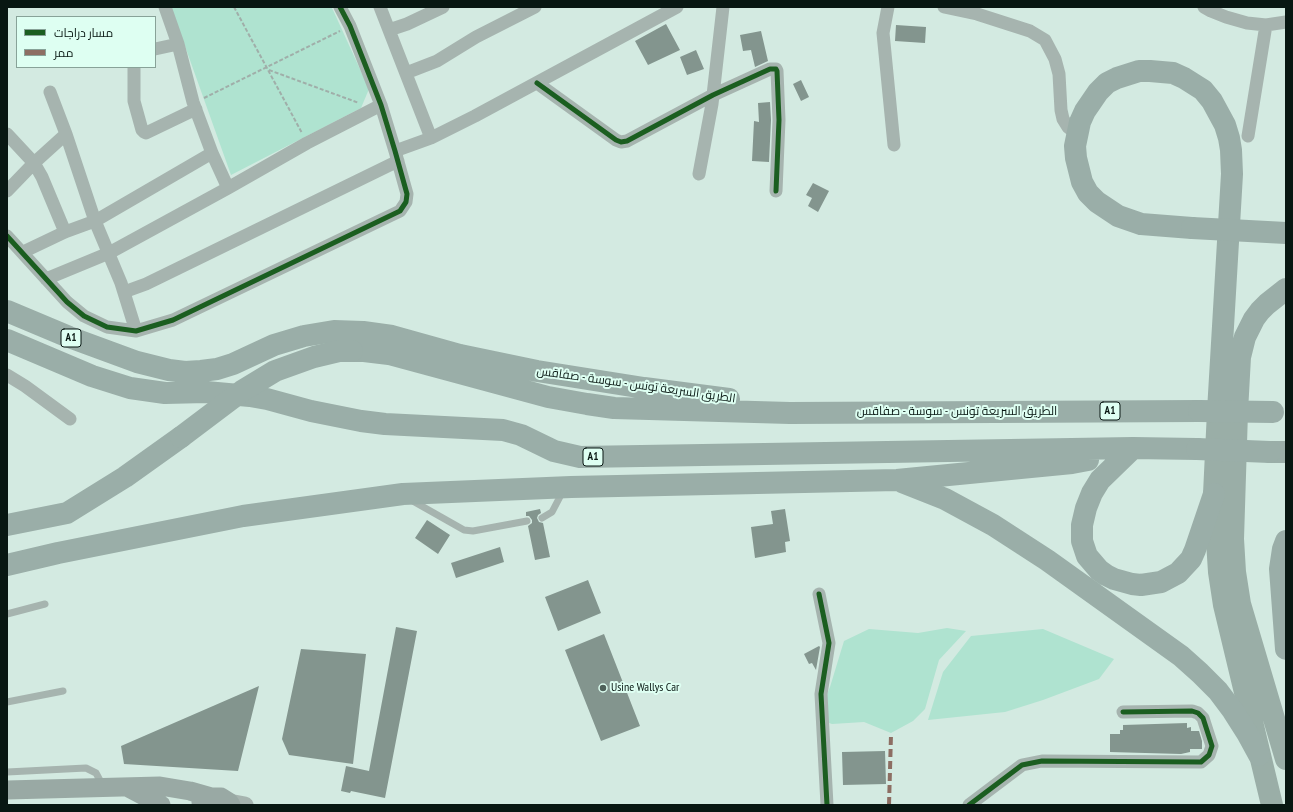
<!DOCTYPE html>
<html>
<head>
<meta charset="utf-8">
<style>
	body { margin:0 }
	#map { position:relative; width:1293px; height:812px; overflow:hidden; background:#d3eae1; font-family:"PT Sans Narrow",Cairo,sans-serif }
	canvas { display:block }
	.frame { position:absolute; inset:0; border:8px solid #081712; pointer-events:none }
	.legend { position:absolute; left:16px; top:16px; width:140px; height:52px; box-sizing:border-box; background:#defff2; border:1px solid #88a298; margin:0; padding:5px 7px; list-style:none; font-size:12px; color:#081712 }
	.legend li { display:flex; align-items:center; gap:8px; height:20px }
	.legend b { width:20px; border:1px solid #88a298 }
</style>
</head>
<body>
<div id="map">
<canvas width="1293" height="812"></canvas>
<div class="frame"></div>
<ul class="legend">
<li><b style="height:5px;background:#1b5e20"></b>مسار دراجات</li>
<li><b style="height:5px;background:#8d6e63"></b>ممر</li>
</ul>
</div>
<script>
const context = document.querySelector('canvas').getContext('2d');
context.lineJoin = 'round';
function fillPath(path, color) { context.fillStyle = color; context.fill(path, 'evenodd'); }
const shape = rows => new Path2D(rows.map(r => 'M' + r).join(''));
function stroke(path, color, width, dash) { context.strokeStyle = color; context.lineWidth = width; context.lineCap = dash ? 'butt' : 'round'; context.setLineDash(dash || []); context.stroke(path); }
function write(font, color, halo, rows, align = 'center') {
  context.font = font + ' "PT Sans Narrow",Cairo,sans-serif'; context.lineWidth = 4; context.setLineDash([]); context.textBaseline = 'middle'; context.strokeStyle = halo; context.fillStyle = color; for (const [text, x, y, turn = 0] of rows) {
    context.save(); context.translate(x, y); context.rotate((+turn || 0) * Math.PI / 180); context.textAlign = isNaN(turn) ? turn : align; if (halo) context.strokeText(text, 0, 0); context.fillText(text, 0, 0); context.restore();
  }
}
fillPath(shape([
	[171,7,331,7,333,10,369,89,361,108,231,175],
	[947,628,966,631,939,660,925,709,913,721,891,733,864,722,832,724,826,722,822,706,830,687,844,641,869,629,918,633],
	[1043,629,1114,659,1099,679,1043,700,1005,712,928,720,943,672,971,636]
]), '#afe3d0');
fillPath(shape([
	[666,24,680,50,648,65,635,41],
	[896,25,926,27,925,43,895,41],
	[761,31,768,61,755,67,751,50,743,51,740,35],
	[696,50,704,69,687,75,680,57],
	[801,80,809,97,801,101,793,84],
	[770,102,771,120,769,162,752,161,754,121,759,122,758,103],
	[813,183,829,191,818,212,808,206,812,198,806,195],
	[540,509,541,513,538,515,537,518,539,522,543,523,550,557,535,560,528,526,532,523,532,520,529,516,526,516,526,512],
	[785,509,790,541,785,542,786,552,755,558,751,527,773,524,771,511],
	[427,520,450,535,438,554,415,538],
	[500,547,504,562,456,578,451,563],
	[588,580,601,613,558,631,545,597],
	[396,627,417,631,385,798,351,791,350,793,341,791,346,766,369,771],
	[604,634,640,726,601,741,565,650],
	[819,646,820,647,816,670,812,663,809,664,804,654],
	[301,649,366,654,353,764,289,755,282,739],
	[259,686,238,771,124,764,121,746],
	[1187,723,1187,728,1191,727,1191,731,1199,731,1202,741,1202,749,1190,749,1190,752,1181,754,1110,752,1110,734,1120,734,1120,730,1123,730,1123,725],
	[885,751,886,784,843,785,842,752]
]), '#83958e');
stroke(shape([
	[234,7,302,133],
	[269,70,359,103],
	[204,98,340,31]
]), '#a0aea9', 2, [4, 2]);
stroke(shape([
	[411,500,464,530,473,531,527,521],
	[542,518,552,512,563,491],
	[7,614,45,604],
	[7,702,63,691],
	[7,772,86,768,96,773,103,786]
]), '#a6b4af', 7);
stroke(shape([
	[165,7,178,44,193,102,212,153,228,188],
	[380,7,431,138],
	[888,7,883,33,894,145],
	[944,7,977,14,1030,31,1045,40,1055,59,1059,74,1061,110,1063,119,1068,127,1077,134],
	[1204,7,1211,11,1226,17,1247,23,1266,25,1286,22],
	[389,30,407,24,443,7],
	[155,49,178,44],
	[134,67,134,101,142,130,144,132,146,133,196,109],
	[406,73,437,61,476,37,535,7],
	[537,83,616,140,621,142,627,141,713,95,770,69,776,69,777,71,779,120,776,191],
	[50,92,66,134,95,221,121,283,136,331],
	[7,134,34,163,42,177,65,232],
	[1248,136,1266,25],
	[395,151,431,138,475,116,677,7],
	[699,174,712,104,723,7],
	[7,191,34,163,66,134],
	[7,236,67,302,84,316,107,327,136,331,173,320,400,211,406,202,407,194,395,151,381,105,350,26,340,7],
	[23,252,65,232,95,221,212,153],
	[46,279,109,253,228,188,307,143,381,105],
	[124,292,146,284,398,161],
	[7,375,25,386,70,419],
	[819,594,829,643,821,694,827,805],
	[969,805,1022,765,1042,761,1201,762,1209,755,1212,746,1203,718,1198,713,1192,711,1123,712]
]), '#a6b4af', 13);
stroke(shape([
	[229,802,245,805]
]), '#a6b4af', 17);
stroke(shape([
	[129,788,161,805],
	[7,790,160,786,190,791,211,797],
	[201,802,211,797,221,797,229,802,231,805]
]), '#99a9a4', 19);
stroke(shape([
	[1218,411,1214,494,1219,572,1224,605,1272,805],
	[1237,412,1233,539,1235,572,1240,604,1286,759]
]), '#9aaea7', 22);
stroke(shape([
	[1192,228,1141,224,1118,216,1097,202,1088,193,1082,182,1076,158,1075,146,1080,122,1085,111,1098,92,1107,83,1117,78,1139,71,1150,71,1173,73,1184,78,1203,90,1212,101,1225,125,1229,138,1231,150,1232,174,1218,411],
	[7,311,69,337,137,362,169,370,185,372,201,371,217,369,233,364,274,345,304,336,334,331,363,332,392,336,460,355,537,371,644,388,729,399],
	[7,340,92,376,130,388,165,393,206,392,250,396,267,399,311,411,361,421,385,424,503,430,521,435,554,451,580,457,1133,448,1197,449],
	[352,351,364,351,389,354,548,397,587,404,614,408,790,413,1199,411],
	[1237,412,1240,357,1245,337,1254,319,1260,311,1267,304,1286,289],
	[1133,448,1100,480,1092,493,1086,508,1082,525,1082,541,1087,556,1099,570,1106,575,1114,579,1132,584,1141,585,1161,582,1178,573,1191,559,1195,550,1214,494],
	[1270,452,1286,452],
	[902,482,945,499,993,525,1047,560,1181,656,1200,673,1218,691,1233,711,1247,733,1259,755],
	[7,525,67,513,125,477,181,437],
	[1286,541,1283,549,1280,569,1286,649],
	[7,565,58,553,243,516,403,494,571,487,897,480,1072,463,1088,460]
]), '#9aaea8', 22);
stroke(shape([
	[1192,228,1286,233],
	[1199,411,1273,412],
	[181,437,242,391,275,371,314,357,339,351,352,351],
	[1197,449,1270,452]
]), '#9aaea8', 22);
stroke(shape([
	[889,805,891,735]
]), '#8d6e63', 4, [8, 4]);
stroke(shape([
	[537,83,616,140,621,142,627,141,713,95,770,69,776,69,777,71,779,120,776,191],
	[7,236,67,302,84,316,107,327,136,331,173,320,400,211,406,202,407,194,395,151,381,105,350,26,340,7],
	[819,594,829,643,821,694,827,805],
	[969,805,1022,765,1042,761,1201,762,1209,755,1212,746,1203,718,1198,713,1192,711,1123,712]
]), '#1b5e20', 5);
for (const [x, y, r, color] of [
	[603,688,4,"#4f615a"]
]) { const dot = new Path2D(); dot.arc(x, y, r, 0, 2 * Math.PI); context.fillStyle = color; context.fill(dot); stroke(dot, '#defff2', 1.5); }
for (const [x, y, w] of [
	[71,338,20],
	[1110,411,20],
	[593,457,20]
]) { const box = new Path2D(); box.roundRect(x - w / 2, y - 9, w, 18, 3); context.fillStyle = '#defff2'; context.fill(box); stroke(box, '#081712', 1); }
write('bold 11px', '#081712', null, [
	["A1",71,338],
	["A1",1110,411],
	["A1",593,457]
]);
write('12px', '#081712', '#defff2', [
	["الطريق السريعة تونس - سوسة - صفاقس",636,385,8],
	["الطريق السريعة تونس - سوسة - صفاقس",957,412]
]);
write('12px', '#081712', '#defff2', [
	["Usine Wallys Car",611,688]
], 'left');
</script>
</body>
</html>
